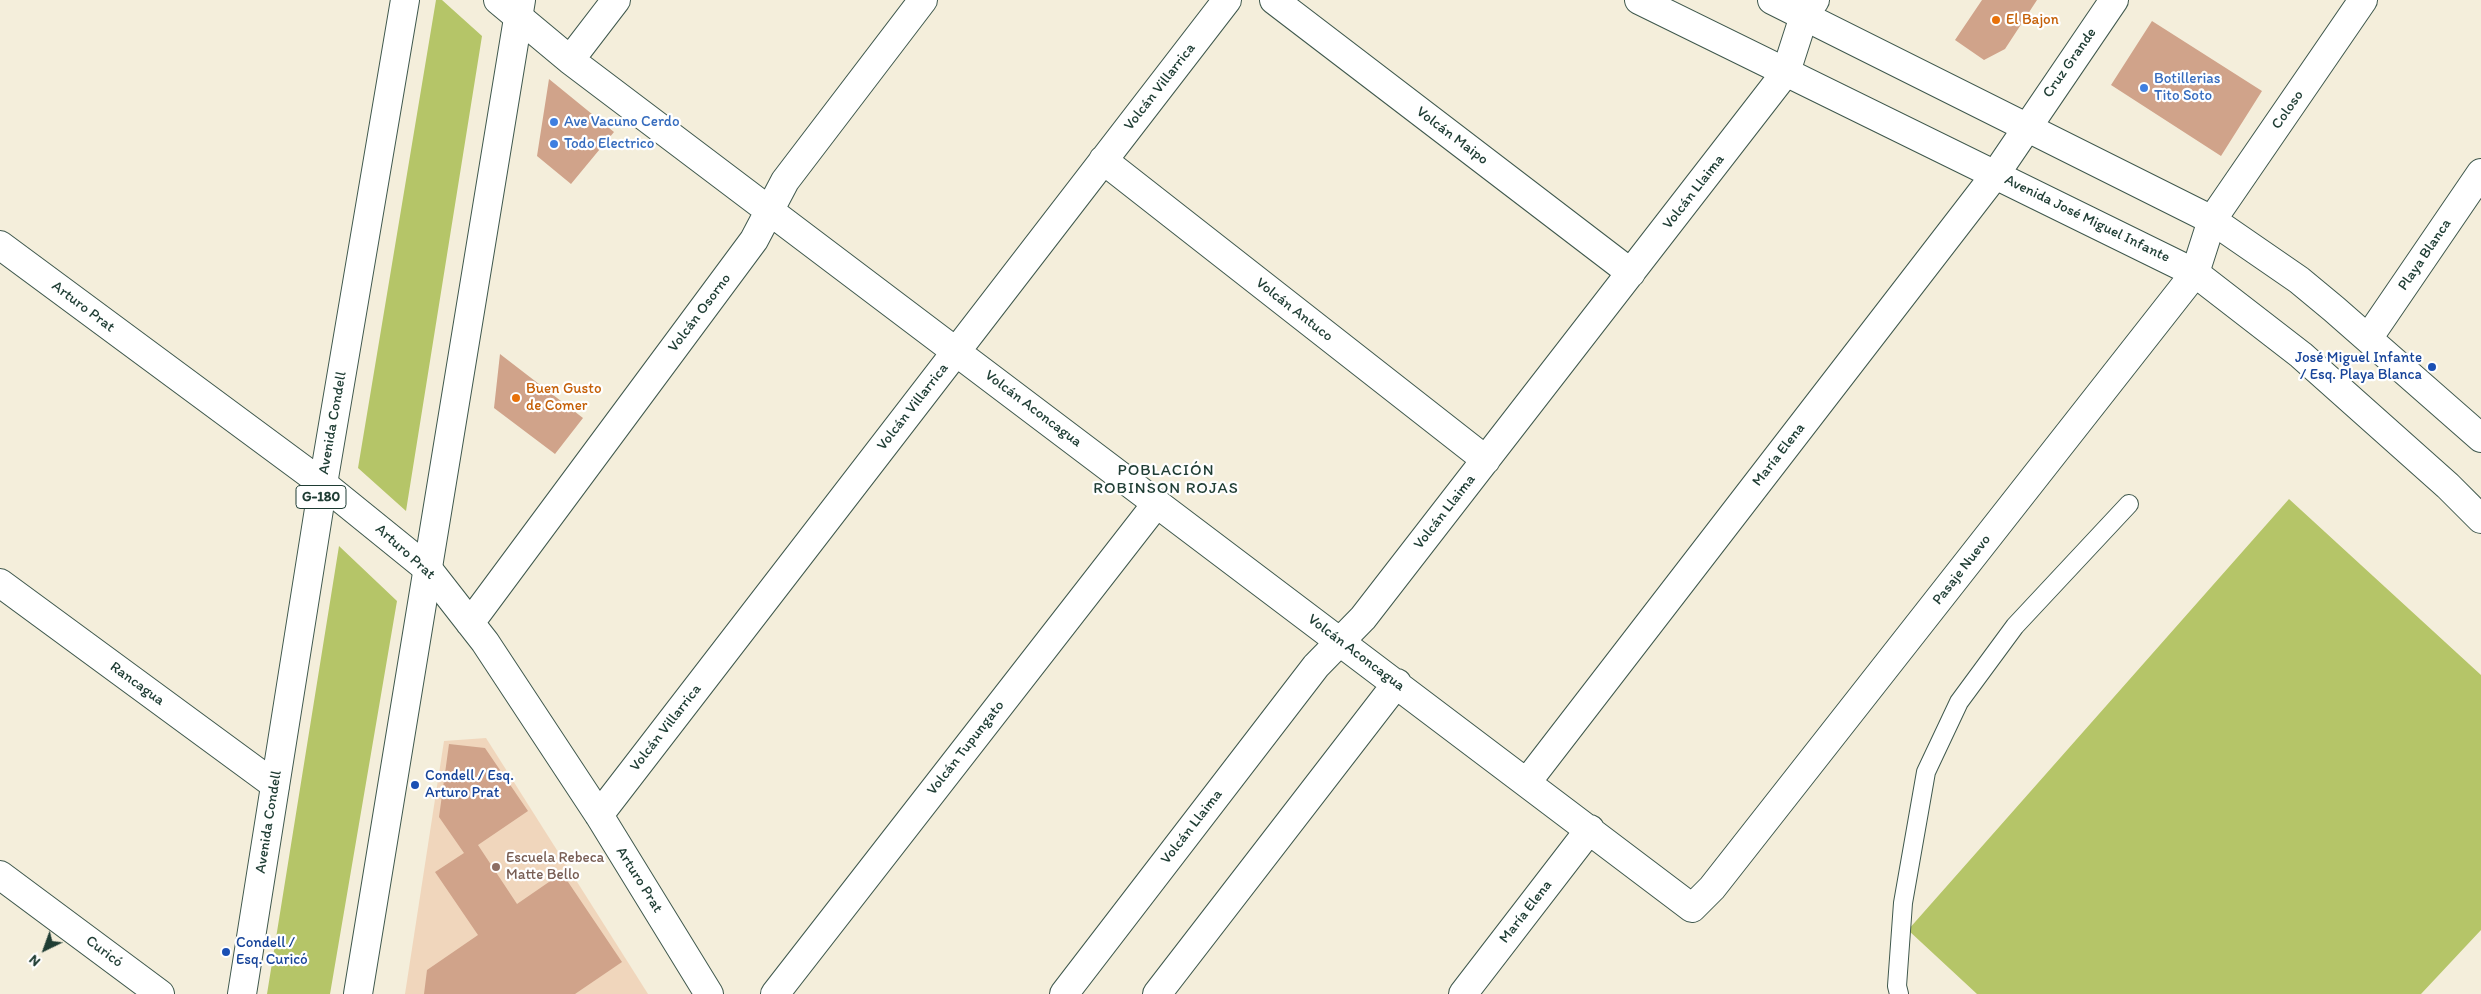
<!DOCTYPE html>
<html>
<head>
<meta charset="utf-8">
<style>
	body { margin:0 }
	#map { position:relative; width:2481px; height:994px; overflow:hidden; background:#f4eedb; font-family:Itim,sans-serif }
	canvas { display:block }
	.north { position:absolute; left:20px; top:924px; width:50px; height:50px; -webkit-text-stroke:4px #fff; paint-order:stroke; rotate:222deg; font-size:14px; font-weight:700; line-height:20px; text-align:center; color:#1f3d34 }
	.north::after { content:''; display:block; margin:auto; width:18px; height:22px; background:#1f3d34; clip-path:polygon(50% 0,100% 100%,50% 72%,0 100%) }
</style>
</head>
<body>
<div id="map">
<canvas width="2481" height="994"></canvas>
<div class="north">N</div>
</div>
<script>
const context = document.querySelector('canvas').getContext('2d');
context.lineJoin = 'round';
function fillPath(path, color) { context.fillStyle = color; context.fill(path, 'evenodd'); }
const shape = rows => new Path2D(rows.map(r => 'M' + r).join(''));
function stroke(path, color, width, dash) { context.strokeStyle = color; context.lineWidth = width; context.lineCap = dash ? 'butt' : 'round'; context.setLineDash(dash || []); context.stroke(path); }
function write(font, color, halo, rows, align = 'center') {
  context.font = font + ' Itim,sans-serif'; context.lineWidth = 4.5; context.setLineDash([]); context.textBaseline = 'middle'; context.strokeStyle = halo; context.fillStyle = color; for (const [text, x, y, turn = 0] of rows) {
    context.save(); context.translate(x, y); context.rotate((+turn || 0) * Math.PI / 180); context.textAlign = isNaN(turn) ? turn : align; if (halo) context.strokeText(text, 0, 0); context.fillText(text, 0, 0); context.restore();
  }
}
fillPath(shape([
	[486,738,648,994,405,994,444,741]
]), '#f0d6bc');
fillPath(shape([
	[436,0,442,0,482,36,406,511,358,468],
	[2289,499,2481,675,2481,930,2421,994,1977,994,1908,930],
	[339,546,397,601,330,994,267,994]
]), '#b5c568');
fillPath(shape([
	[1982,0,2037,0,2005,49,1984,60,1955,40],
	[2152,21,2262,91,2221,156,2111,85],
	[549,79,614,132,571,184,537,156],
	[500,354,583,418,555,454,494,408],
	[449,744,485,748,528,811,478,845,517,904,562,873,622,962,575,994,424,994,427,970,478,935,435,872,464,853,439,817]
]), '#d0a38a');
const service = shape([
	[1899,994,1897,986,1903,903,1926,772,1959,702,2015,626,2129,504]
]);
const minor = shape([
	[498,0,570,60,1692,908,1712,888,2195,273,2212,220,2363,0],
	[1274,0,1631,273],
	[570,60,616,0],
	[1103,160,1486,460],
	[2369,337,2481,173],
	[428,569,485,642,599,815,709,994],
	[0,583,275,785],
	[470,623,754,240,785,181,923,0],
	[1527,782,1995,175,2114,0],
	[599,815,1227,0],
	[0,875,160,994],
	[775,994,1157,503],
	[1064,994,1316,666,1363,618,1786,72,1804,16,1815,0],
	[1157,994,1397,683],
	[1463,994,1590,829]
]);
const tertiary = shape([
	[0,245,323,484,428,569]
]);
const secondary = shape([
	[1639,0,2195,273,2301,355,2448,486,2481,519],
	[1772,0,2212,220,2299,280,2334,309,2481,438]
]);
const primary = shape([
	[242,994,323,484,405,0],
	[358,994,521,0]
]);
stroke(service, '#3f584d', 20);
stroke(minor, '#3f584d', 30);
stroke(tertiary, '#3f584d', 30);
stroke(secondary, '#3f584d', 30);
stroke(primary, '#3f584d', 30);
stroke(service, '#fff', 18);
stroke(minor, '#fff', 28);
stroke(tertiary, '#fff', 28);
stroke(secondary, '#fff', 28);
stroke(primary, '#fff', 28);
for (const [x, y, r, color] of [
	[1996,20,5,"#e8710a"],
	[2144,88,5,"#3f7fe0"],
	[554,122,5,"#3f7fe0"],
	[554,144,5,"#3f7fe0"],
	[2432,367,5,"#1a4fb4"],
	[516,398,5,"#e8710a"],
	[415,785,5,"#1a4fb4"],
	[496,867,5,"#8d6e63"],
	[226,952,5,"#1a4fb4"]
]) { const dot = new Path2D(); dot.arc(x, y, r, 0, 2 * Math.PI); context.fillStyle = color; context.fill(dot); stroke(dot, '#fff', 2); }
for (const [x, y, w] of [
	[321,497,50]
]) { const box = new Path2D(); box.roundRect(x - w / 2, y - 11.5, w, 23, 4); context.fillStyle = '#fff'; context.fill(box); stroke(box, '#1f3d34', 1); }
write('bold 14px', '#1f3d34', null, [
	["G-180",321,497]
]);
write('15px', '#c56008', '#fff', [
	["El Bajon",2006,20],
	["Buen Gusto",526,389],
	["de Comer",526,406]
], 'left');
write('15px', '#1f3d34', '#fff', [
	["Cruz Grande",2070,63,-55],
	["Volcán Villarrica",1160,87,-52],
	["Coloso",2288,110,-55],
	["Volcán Maipo",1452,136,37],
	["Volcán Llaima",1694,192,-52],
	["Avenida José Miguel Infante",2087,219,26],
	["Playa Blanca",2425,255,-56],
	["Arturo Prat",83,307,37],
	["Volcán Antuco",1294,310,38],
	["Volcán Osorno",700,313,-53],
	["Volcán Villarrica",913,407,-52],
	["Volcán Aconcagua",1033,409,37],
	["Avenida Condell",333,423,-80],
	["María Elena",1779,455,-52],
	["Volcán Llaima",1445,512,-52],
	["Arturo Prat",405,552,42],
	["Pasaje Nuevo",1962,570,-52],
	["Volcán Aconcagua",1356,653,37],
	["Rancagua",137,684,36],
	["Volcán Villarrica",666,728,-52],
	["Volcán Tupungato",966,748,-52],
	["Avenida Condell",269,822,-81],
	["Volcán Llaima",1192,827,-52],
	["Arturo Prat",639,880,58],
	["María Elena",1526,912,-52],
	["Curicó",104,952,37]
]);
write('15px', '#366cbe', '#fff', [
	["Botillerias",2154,79],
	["Tito Soto",2154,96],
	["Ave Vacuno Cerdo",564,122],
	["Todo Electrico",564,144]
], 'left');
write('15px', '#164399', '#fff', [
	["José Miguel Infante",2422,358,"right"],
	["/ Esq. Playa Blanca",2422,375,"right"],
	["Condell / Esq.",425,776],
	["Arturo Prat",425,793],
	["Condell /",236,943],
	["Esq. Curicó",236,960]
], 'left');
write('15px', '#785e54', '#fff', [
	["Escuela Rebeca",506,858],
	["Matte Bello",506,875]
], 'left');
context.letterSpacing = '1px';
write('16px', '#1f3d34', '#fff', [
	["POBLACIÓN",1166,471],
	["ROBINSON ROJAS",1166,489]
]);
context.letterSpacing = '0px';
</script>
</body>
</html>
